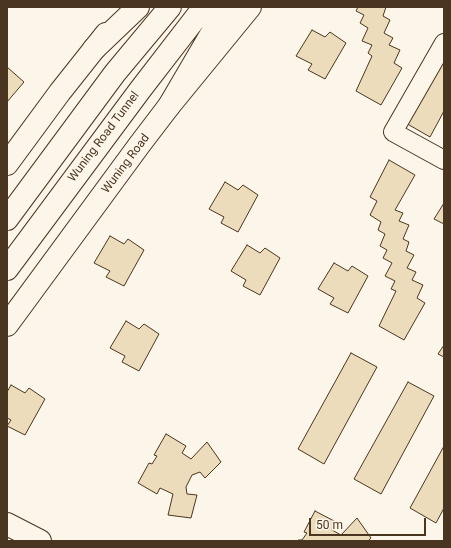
<!DOCTYPE html>
<html>
<head>
<meta charset="utf-8">
<style>
	body { margin:0 }
	#map { position:relative; width:451px; height:548px; overflow:hidden; background:#fbf6e9; font-family:Roboto,sans-serif }
	canvas { display:block }
	.frame { position:absolute; inset:0; border:8px solid #4a3520; pointer-events:none }
	.scale { position:absolute; left:309px; top:518px; width:117px; height:18px; box-sizing:border-box; border:2px solid #4a3520; border-top:0; padding-left:5px; font-size:12px; line-height:14px; white-space:nowrap; color:#4a3520; -webkit-text-stroke:3px #fbf6e9; paint-order:stroke }
</style>
</head>
<body>
<div id="map">
<canvas width="451" height="548"></canvas>
<div class="frame"></div>
<div class="scale">50 m</div>
</div>
<script>
const context = document.querySelector('canvas').getContext('2d');
context.lineJoin = 'round';
function fillPath(path, color) { context.fillStyle = color; context.fill(path, 'evenodd'); }
const shape = rows => new Path2D(rows.map(r => 'M' + r).join(''));
function stroke(path, color, width, dash) { context.strokeStyle = color; context.lineWidth = width; context.lineCap = dash ? 'butt' : 'round'; context.setLineDash(dash || []); context.stroke(path); }
function write(font, color, halo, rows, align = 'center') {
  context.font = font + ' Roboto,sans-serif'; context.lineWidth = 3; context.setLineDash([]); context.textBaseline = 'middle'; context.strokeStyle = halo; context.fillStyle = color; for (const [text, x, y, turn = 0] of rows) {
    context.save(); context.translate(x, y); context.rotate((+turn || 0) * Math.PI / 180); context.textAlign = isNaN(turn) ? turn : align; if (halo) context.strokeText(text, 0, 0); context.fillText(text, 0, 0); context.restore();
  }
}
const building = shape([
	[358,7,386,7,383,16,390,20,384,33,393,38,389,45,400,50,394,63,402,68,381,105,356,91,372,56,368,53,372,45,362,41,368,28,360,23,364,15,356,11,358,7],
	[312,30,325,37,330,32,346,43,325,79,308,70,312,64,296,56,312,30],
	[444,49,444,111,430,137,404,122,444,49],
	[7,67,24,82,7,102,7,67],
	[389,160,415,175,395,210,403,213,399,221,409,225,403,239,409,242,406,251,414,255,407,268,416,272,412,280,423,285,417,298,425,303,404,340,379,326,396,291,391,289,395,281,385,276,392,263,383,258,387,250,380,246,385,234,378,230,381,222,370,215,377,201,370,197,389,160],
	[225,182,238,190,243,185,258,195,238,232,221,223,224,217,209,209,225,182],
	[444,203,444,224,434,219,444,203],
	[110,236,124,244,128,239,144,250,124,286,106,277,110,271,94,263,110,236],
	[247,245,260,253,265,248,280,258,260,295,243,286,246,280,231,271,247,245],
	[334,263,348,271,352,266,368,276,348,313,330,304,334,298,318,289,334,263],
	[126,321,139,329,144,324,159,334,139,371,122,362,125,356,110,348,126,321],
	[444,345,444,357,438,354,444,345],
	[351,353,377,367,324,464,298,449,351,353],
	[408,382,434,396,381,494,354,479,408,382],
	[11,385,25,393,29,388,45,399,25,435,7,426,11,420,7,418,7,392,11,385],
	[166,434,186,446,182,453,191,459,207,442,221,462,205,478,200,472,192,475,186,487,187,494,197,495,191,518,168,515,173,494,160,488,157,494,138,483,149,463,152,464,157,456,154,455,166,434],
	[444,446,444,508,436,523,410,508,444,446],
	[315,511,336,522,332,530,341,535,357,518,371,538,368,541,298,541,298,540,302,540,307,533,304,532,315,511]
]);
fillPath(building, '#ecdcbc');
stroke(building, '#4a3520', 1);
const minor = shape([
	[444,43,393,132,444,160]
]);
const major = shape([
	[7,164,60,92,106,34],
	[7,325,140,144,169,106,250,7],
	[7,524,40,541]
]);
const highway = shape([
	[94,49,138,7],
	[169,106,227,7],
	[7,219,115,73,170,7],
	[7,269,140,90,204,7]
]);
stroke(minor, '#4a3520', 20);
stroke(major, '#4a3520', 24);
stroke(highway, '#4a3520', 24);
stroke(minor, '#fbf6e9', 18);
stroke(major, '#fbf6e9', 22);
stroke(highway, '#fbf6e9', 22);
write('12px', '#4a3520', '#fbf6e9', [
	["Wuning Road Tunnel",104,137,-53],
	["Wuning Road",126,164,-53]
]);
</script>
</body>
</html>
